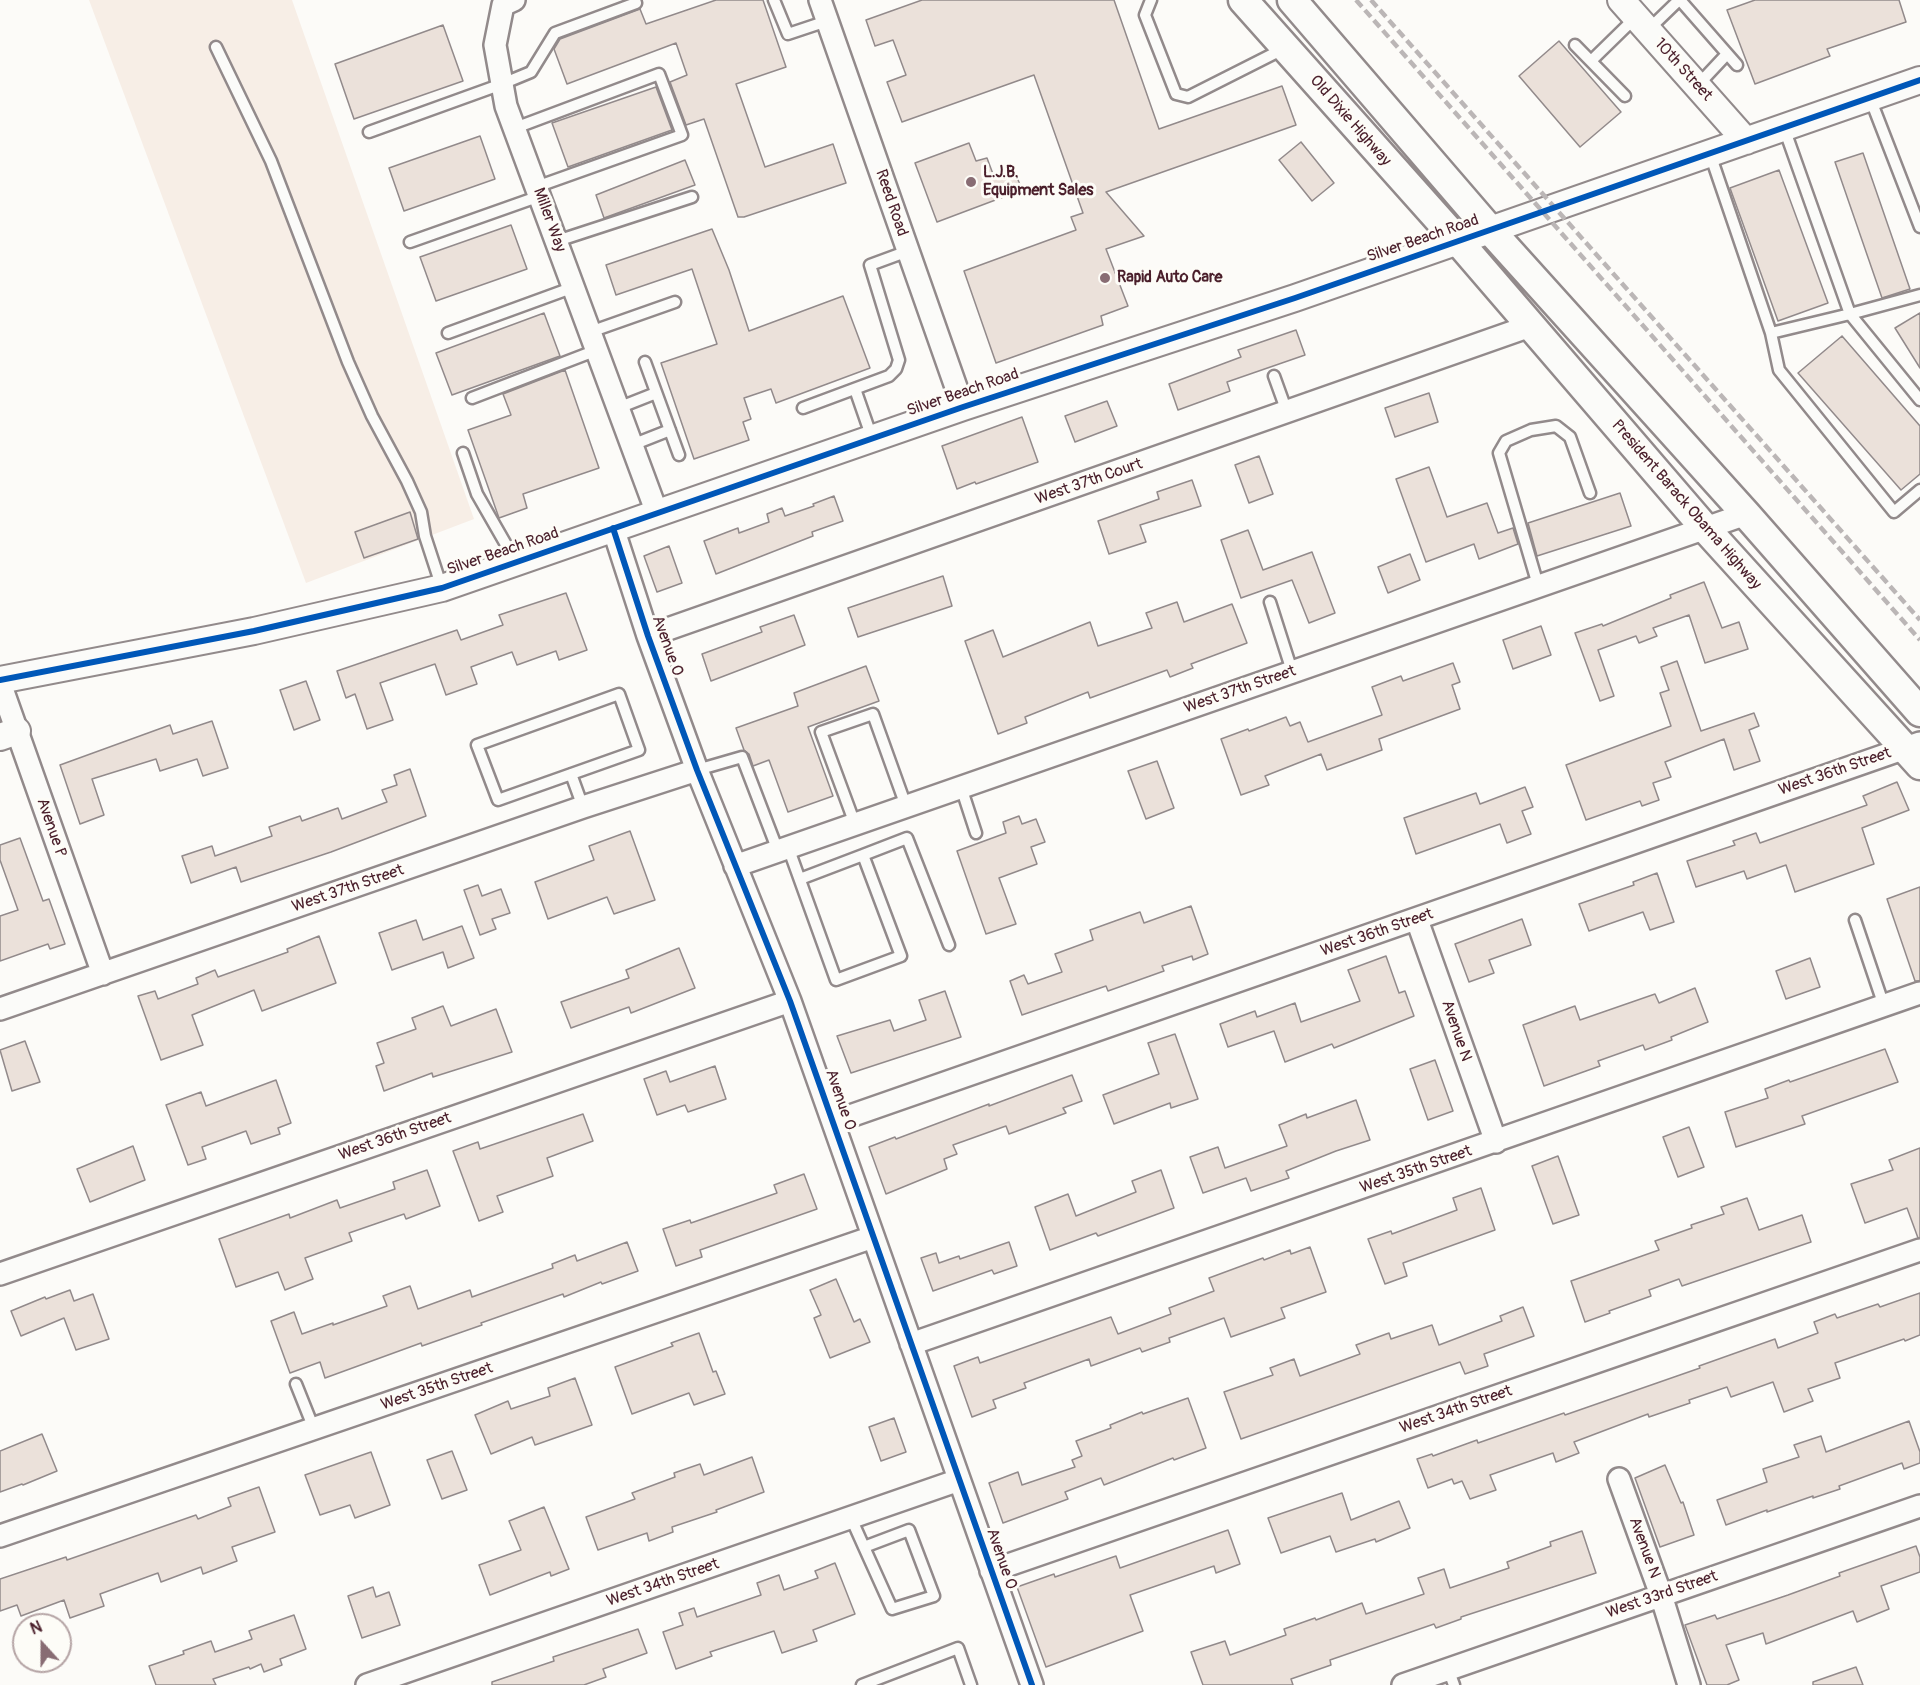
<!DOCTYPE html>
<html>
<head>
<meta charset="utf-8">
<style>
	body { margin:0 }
	#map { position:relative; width:1920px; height:1685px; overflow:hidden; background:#fcfbf8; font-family:Pangolin,sans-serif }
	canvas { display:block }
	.north { position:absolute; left:12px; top:1613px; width:60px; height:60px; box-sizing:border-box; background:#fdfcf7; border:2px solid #b5a4a5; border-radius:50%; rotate:339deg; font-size:16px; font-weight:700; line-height:24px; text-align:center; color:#4a1f2b }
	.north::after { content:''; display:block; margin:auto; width:21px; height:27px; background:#886c73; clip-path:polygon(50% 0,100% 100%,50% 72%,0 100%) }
</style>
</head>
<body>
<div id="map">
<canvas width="1920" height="1685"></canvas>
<div class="north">N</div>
</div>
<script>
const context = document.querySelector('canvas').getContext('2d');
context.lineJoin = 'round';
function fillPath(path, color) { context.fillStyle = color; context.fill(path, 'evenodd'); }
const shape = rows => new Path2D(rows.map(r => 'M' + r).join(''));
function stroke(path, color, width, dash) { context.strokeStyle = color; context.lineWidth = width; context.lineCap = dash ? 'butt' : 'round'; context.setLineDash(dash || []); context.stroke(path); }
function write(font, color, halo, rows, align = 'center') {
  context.font = font + ' Pangolin,sans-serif'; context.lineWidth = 6; context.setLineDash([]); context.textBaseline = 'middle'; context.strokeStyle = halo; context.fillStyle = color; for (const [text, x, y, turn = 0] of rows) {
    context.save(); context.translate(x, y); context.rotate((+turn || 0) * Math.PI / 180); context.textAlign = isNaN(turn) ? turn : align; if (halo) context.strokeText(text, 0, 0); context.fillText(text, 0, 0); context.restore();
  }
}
fillPath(shape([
	[89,0,292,0,474,519,306,583]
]), '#f7eee6');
const building = shape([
	[716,0,763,0,786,67,736,84,765,167,833,144,846,183,744,217,738,217,704,119,686,125,670,82,687,75,676,43,567,84,554,49,560,39,640,9,646,24,716,0],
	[922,0,1114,0,1159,129,1282,86,1296,125,1106,192,1144,236,1106,249,1128,306,1101,316,1103,325,996,363,964,271,1076,230,1071,217,1083,213,1034,75,902,122,887,82,906,75,893,40,875,46,866,20,922,0],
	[1755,0,1899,0,1906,22,1827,49,1830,56,1755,84,1727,10,1755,0],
	[443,25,463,81,354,119,335,64,443,25],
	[1559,41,1621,112,1580,147,1519,76,1559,41],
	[656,87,672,130,568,167,552,123,656,87],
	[480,136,495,179,404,211,389,168,480,136],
	[1301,142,1334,183,1312,201,1279,160,1301,142],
	[969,143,976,161,987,158,993,174,1013,167,1022,190,937,222,915,163,969,143],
	[1863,153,1910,289,1882,298,1835,162,1863,153],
	[685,160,695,185,604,218,596,195,685,160],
	[1779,170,1828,303,1778,321,1730,188,1779,170],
	[511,225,527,269,436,301,420,257,511,225],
	[712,229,729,270,749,331,843,296,870,368,776,403,771,389,744,398,751,419,743,422,749,440,694,459,661,363,717,344,692,269,616,295,606,265,712,229],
	[544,313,560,356,452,395,436,353,544,313],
	[1920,313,1920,368,1895,328,1920,313],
	[1296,330,1305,355,1227,382,1230,391,1178,410,1169,384,1241,357,1238,350,1296,330],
	[1842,336,1920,426,1920,474,1901,490,1798,373,1842,336],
	[565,370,599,468,523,494,527,508,499,518,468,430,511,415,503,394,565,370],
	[1429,393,1438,422,1395,437,1385,408,1429,393],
	[1107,401,1117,426,1075,442,1065,416,1107,401],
	[1022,417,1038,462,976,484,975,482,957,489,942,446,1022,417],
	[1259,456,1273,494,1249,503,1235,465,1259,456],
	[1429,467,1447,517,1487,503,1498,533,1513,528,1518,544,1479,559,1474,544,1426,562,1396,479,1429,467],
	[1192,480,1201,506,1140,525,1146,542,1109,554,1098,521,1159,499,1157,492,1192,480],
	[1620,493,1631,526,1537,556,1528,523,1620,493],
	[834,496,843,521,812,532,813,536,716,574,704,541,738,528,739,533,769,522,767,514,782,508,785,516,814,506,813,504,834,496],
	[410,512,418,539,364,558,355,532,410,512],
	[1248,530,1263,570,1312,552,1335,613,1309,623,1292,580,1241,598,1221,540,1248,530],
	[669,546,682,583,657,592,644,556,669,546],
	[1410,554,1420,580,1388,593,1378,567,1410,554],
	[943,576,952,606,858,637,848,608,943,576],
	[1704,582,1722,628,1739,622,1748,649,1705,663,1689,615,1653,628,1657,636,1639,643,1636,636,1598,650,1614,696,1600,701,1575,633,1602,624,1603,626,1671,598,1670,595,1704,582],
	[566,593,587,650,559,660,556,651,517,665,512,652,471,667,477,684,446,695,435,664,380,683,393,720,367,729,355,694,346,698,337,671,457,630,461,640,503,625,499,615,566,593],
	[1177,602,1184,622,1232,604,1247,643,1191,664,1193,668,1170,677,1167,670,1090,698,1088,692,1025,717,1027,723,998,734,965,641,993,630,1003,657,1090,622,1098,646,1152,628,1146,613,1177,602],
	[794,615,805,645,711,681,702,654,762,632,760,627,794,615],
	[1541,626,1551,655,1513,669,1503,640,1541,626],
	[1677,661,1701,731,1754,713,1759,726,1749,730,1760,761,1734,770,1724,739,1665,762,1671,777,1653,783,1659,800,1642,806,1640,801,1586,820,1566,765,1671,726,1660,693,1669,690,1661,667,1677,661],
	[1453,663,1460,682,1452,685,1460,709,1379,739,1382,750,1327,770,1321,754,1265,776,1269,785,1241,795,1221,739,1248,729,1249,731,1286,717,1290,726,1300,722,1308,742,1382,715,1372,687,1401,676,1403,681,1453,663],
	[866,666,879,701,808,727,833,796,788,812,769,760,753,766,749,754,744,750,736,728,798,706,794,693,866,666],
	[306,681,320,720,294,730,280,690,306,681],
	[212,721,228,768,203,776,197,759,160,771,156,759,92,779,104,815,80,824,60,765,170,725,173,734,212,721],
	[1157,761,1174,808,1146,819,1128,771,1157,761],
	[410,769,426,816,331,852,241,882,236,867,191,883,182,856,212,846,215,856,272,836,269,827,300,816,302,821,338,808,342,819,387,802,382,790,397,785,394,775,410,769],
	[1897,782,1909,810,1862,828,1874,864,1795,892,1786,865,1747,879,1744,871,1696,887,1687,861,1735,845,1733,841,1756,833,1760,843,1867,805,1863,796,1897,782],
	[1525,787,1533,807,1522,811,1531,834,1507,843,1500,824,1416,854,1404,818,1476,793,1480,804,1525,787],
	[1019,816,1022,824,1036,819,1045,842,1031,847,1037,864,999,878,1016,924,986,934,957,851,1006,833,1003,822,1019,816],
	[630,831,655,900,614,914,607,897,548,919,535,882,594,860,589,846,630,831],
	[20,838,43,901,49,899,65,944,50,949,48,944,0,961,0,916,18,910,0,860,0,845,20,838],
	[1657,873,1674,922,1650,930,1643,912,1589,931,1579,904,1634,885,1633,882,1657,873],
	[478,885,482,896,501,889,510,913,492,919,496,929,480,935,464,890,478,885],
	[1920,887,1920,981,1915,981,1887,899,1920,887],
	[1191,906,1208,954,1193,960,1192,956,1162,966,1164,971,1108,991,1106,986,1022,1015,1010,981,1024,975,1028,984,1062,972,1055,954,1093,940,1090,930,1140,912,1144,923,1191,906],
	[1522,919,1531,945,1489,960,1494,973,1469,982,1455,944,1522,919],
	[416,920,423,940,462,926,474,958,448,968,443,952,392,970,379,933,416,920],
	[319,936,336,983,262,1011,254,990,192,1015,203,1045,161,1060,138,996,155,991,158,999,198,984,196,978,215,970,218,977,288,952,287,949,319,936],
	[679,948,695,988,631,1013,629,1007,571,1028,561,1002,629,978,626,970,679,948],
	[1386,956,1399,993,1405,991,1414,1016,1334,1048,1332,1044,1285,1062,1274,1031,1228,1047,1220,1024,1255,1011,1257,1017,1295,1003,1301,1022,1360,1001,1348,970,1386,956],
	[1810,958,1820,987,1786,999,1776,971,1810,958],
	[1695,988,1708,1022,1671,1037,1672,1040,1645,1050,1643,1045,1598,1061,1600,1066,1544,1086,1523,1025,1575,1006,1580,1020,1655,994,1659,1003,1695,988],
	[945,991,961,1037,851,1073,837,1036,890,1020,894,1031,926,1020,919,1000,945,991],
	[443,1006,451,1026,496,1009,512,1052,433,1077,432,1073,384,1091,376,1066,384,1063,377,1043,416,1029,412,1018,443,1006],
	[1175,1034,1198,1099,1171,1108,1170,1103,1114,1124,1103,1095,1159,1074,1148,1043,1175,1034],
	[25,1041,40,1082,12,1091,0,1050,25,1041],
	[1885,1049,1898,1082,1802,1116,1805,1124,1736,1147,1725,1112,1768,1098,1765,1089,1789,1080,1790,1082,1885,1049],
	[1435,1060,1453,1111,1428,1120,1410,1069,1435,1060],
	[715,1066,726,1099,688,1112,685,1105,657,1115,644,1079,666,1071,670,1082,715,1066],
	[1072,1075,1082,1101,1063,1108,1066,1113,1009,1134,1006,1126,953,1145,957,1154,944,1159,947,1169,886,1194,869,1147,895,1137,896,1139,989,1104,989,1106,1072,1075],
	[276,1080,291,1123,278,1128,280,1134,251,1144,246,1131,202,1147,206,1159,188,1165,166,1105,201,1092,206,1106,276,1080],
	[1356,1100,1370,1140,1336,1151,1286,1171,1289,1178,1251,1191,1246,1178,1203,1193,1190,1157,1218,1147,1225,1168,1287,1146,1279,1125,1306,1114,1307,1118,1356,1100],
	[583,1114,593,1141,547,1158,553,1176,497,1196,503,1212,479,1221,453,1151,478,1142,480,1149,583,1114],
	[1689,1127,1704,1167,1678,1177,1663,1137,1689,1127],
	[133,1146,145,1180,90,1202,77,1169,133,1146],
	[1920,1148,1920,1238,1918,1238,1907,1208,1865,1223,1851,1184,1893,1170,1889,1160,1920,1148],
	[1558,1156,1579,1215,1553,1224,1532,1166,1558,1156],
	[427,1170,440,1206,406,1219,404,1214,349,1233,352,1241,305,1258,313,1279,285,1290,278,1272,236,1287,219,1239,289,1214,290,1218,337,1200,340,1208,395,1189,393,1182,427,1170],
	[1161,1170,1174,1208,1098,1236,1096,1233,1050,1250,1035,1207,1068,1194,1076,1216,1136,1192,1132,1181,1161,1170],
	[804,1174,817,1209,700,1250,702,1257,676,1266,663,1229,690,1220,691,1223,777,1193,774,1185,804,1174],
	[1481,1188,1495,1230,1403,1263,1407,1276,1385,1284,1368,1239,1391,1231,1392,1234,1457,1210,1453,1198,1481,1188],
	[1747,1198,1759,1230,1802,1215,1811,1242,1682,1286,1679,1279,1649,1290,1651,1296,1609,1311,1610,1313,1585,1322,1571,1281,1659,1250,1655,1241,1692,1228,1691,1225,1724,1214,1721,1207,1747,1198],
	[627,1242,638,1271,602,1284,601,1282,564,1297,563,1294,481,1323,482,1325,422,1346,421,1343,325,1378,320,1362,290,1373,271,1321,294,1312,302,1334,333,1323,333,1325,387,1306,383,1296,410,1286,418,1309,470,1290,472,1297,553,1268,552,1264,575,1255,577,1261,627,1242],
	[1009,1242,1017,1266,994,1274,992,1270,933,1291,921,1258,936,1253,939,1263,959,1256,960,1259,1009,1242],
	[1310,1247,1326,1292,1281,1308,1285,1318,1231,1337,1224,1318,1169,1338,1170,1342,1142,1352,1140,1348,1091,1366,1089,1359,1024,1383,1026,1388,993,1400,996,1408,972,1417,954,1366,978,1357,980,1363,1111,1317,1118,1334,1171,1314,1169,1308,1214,1291,1209,1278,1263,1258,1264,1260,1290,1250,1291,1254,1310,1247],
	[836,1279,854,1322,860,1319,870,1342,830,1358,814,1318,821,1315,810,1290,836,1279],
	[70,1290,74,1301,93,1294,109,1339,76,1350,64,1318,21,1336,11,1311,45,1297,46,1299,70,1290],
	[1920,1293,1920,1335,1905,1341,1904,1339,1835,1363,1840,1378,1808,1389,1813,1401,1784,1412,1773,1382,1731,1397,1727,1387,1689,1400,1690,1403,1649,1417,1648,1414,1574,1442,1579,1453,1556,1462,1553,1453,1490,1475,1496,1490,1470,1499,1462,1481,1454,1484,1452,1479,1428,1488,1417,1459,1432,1454,1433,1456,1477,1440,1478,1443,1564,1413,1565,1415,1700,1368,1699,1366,1775,1339,1778,1348,1818,1333,1814,1322,1835,1314,1837,1318,1878,1304,1880,1307,1920,1293],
	[1523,1307,1534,1336,1484,1354,1488,1366,1465,1374,1460,1362,1241,1439,1224,1392,1273,1375,1270,1368,1294,1359,1300,1376,1360,1354,1356,1345,1389,1333,1391,1339,1432,1325,1439,1345,1502,1321,1500,1316,1523,1307],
	[699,1333,713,1372,716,1371,725,1394,694,1405,689,1393,632,1414,615,1367,673,1346,671,1343,699,1333],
	[575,1378,592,1425,535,1445,532,1437,491,1454,475,1415,508,1401,511,1409,550,1396,548,1388,575,1378],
	[1188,1398,1206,1448,1174,1460,1173,1458,1104,1485,1101,1478,1065,1492,1068,1499,1003,1523,989,1483,1018,1472,1022,1485,1075,1467,1072,1460,1082,1456,1076,1441,1111,1428,1110,1425,1142,1412,1143,1414,1188,1398],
	[894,1418,906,1452,881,1461,869,1427,894,1418],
	[1909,1421,1920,1452,1920,1463,1904,1469,1902,1463,1839,1486,1840,1489,1813,1498,1813,1496,1767,1512,1767,1510,1726,1525,1717,1500,1767,1482,1763,1469,1799,1457,1794,1445,1821,1436,1826,1452,1909,1421],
	[42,1434,57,1471,23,1485,22,1484,0,1492,0,1451,42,1434],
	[452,1451,467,1490,442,1499,427,1460,452,1451],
	[371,1452,390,1505,355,1518,350,1505,320,1515,305,1475,371,1452],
	[752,1457,764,1492,716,1510,717,1512,672,1527,673,1532,649,1541,647,1533,598,1550,586,1517,635,1499,632,1493,675,1477,674,1473,700,1464,704,1475,752,1457],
	[1665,1465,1681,1503,1683,1502,1694,1535,1660,1547,1635,1478,1665,1465],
	[259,1487,275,1532,232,1547,237,1561,203,1574,201,1567,161,1582,158,1573,100,1594,104,1606,70,1618,64,1600,21,1616,17,1605,0,1611,0,1579,66,1557,67,1560,196,1515,198,1519,231,1506,228,1498,259,1487],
	[1342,1493,1351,1520,1399,1501,1410,1528,1376,1542,1375,1539,1336,1552,1330,1536,1281,1553,1268,1518,1342,1493],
	[544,1507,569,1569,551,1576,550,1572,490,1595,479,1565,521,1550,509,1521,544,1507],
	[1228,1530,1240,1564,1216,1573,1214,1566,1130,1595,1143,1631,1046,1667,1017,1587,1054,1574,1055,1577,1116,1556,1120,1568,1228,1530],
	[1582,1531,1596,1573,1461,1617,1461,1619,1436,1628,1434,1624,1330,1660,1331,1665,1291,1679,1293,1685,1203,1685,1191,1652,1225,1641,1230,1655,1286,1635,1284,1629,1315,1618,1316,1620,1362,1603,1366,1614,1424,1594,1418,1578,1444,1569,1450,1588,1509,1568,1507,1562,1551,1546,1550,1542,1582,1531],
	[1916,1546,1920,1557,1920,1572,1881,1586,1889,1609,1857,1622,1853,1611,1766,1644,1763,1633,1726,1645,1739,1680,1727,1685,1707,1685,1685,1625,1715,1615,1717,1619,1788,1595,1840,1576,1839,1573,1916,1546],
	[835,1563,855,1614,813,1630,817,1641,782,1653,774,1631,710,1652,712,1656,676,1669,663,1632,683,1625,679,1613,694,1608,697,1617,761,1595,757,1583,779,1575,784,1590,818,1578,815,1571,835,1563],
	[373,1587,376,1597,389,1592,400,1625,362,1638,348,1596,373,1587],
	[294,1615,306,1649,280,1659,282,1665,264,1672,261,1664,250,1669,249,1667,213,1679,216,1685,156,1685,149,1666,184,1654,183,1651,211,1641,215,1652,252,1639,249,1631,294,1615],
	[638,1629,647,1653,603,1669,606,1677,584,1685,492,1685,492,1682,554,1661,553,1657,638,1629],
	[1856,1667,1863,1685,1813,1685,1813,1682,1856,1667]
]);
fillPath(building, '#ebe1da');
stroke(building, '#928a8b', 1.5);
const service = shape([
	[774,0,788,34,827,21],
	[1151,0,1145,15,1176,94,1188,97,1285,48],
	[1680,0,1737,65],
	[1648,30,1679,0],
	[1575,45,1625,96],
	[216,47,271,161,348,362,372,416,407,481,421,512,425,536,442,588],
	[1591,61,1636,17],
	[1697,86,1727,54],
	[1870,98,1920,227],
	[515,128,659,74,682,135,536,187],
	[369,132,502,84,531,72,555,33,636,3,635,0],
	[1710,154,1771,333,1850,314,1784,128],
	[557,241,692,197],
	[410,242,540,196],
	[1920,295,1850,314,1920,400],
	[590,332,675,302],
	[448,333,574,287],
	[1771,333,1779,370,1894,512,1920,490],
	[645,362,679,455],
	[1274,376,1287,412],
	[855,389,872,438],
	[472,398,597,350],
	[618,408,656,393],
	[803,408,889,376,896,369,899,360,870,265,908,251],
	[632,445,670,430],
	[463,453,477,494,516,562],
	[1538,585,1499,453,1506,441,1531,430,1556,426,1570,437,1590,493],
	[1270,602,1292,671],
	[619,694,639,750,498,800,477,745,619,694],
	[697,770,742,757,778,851],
	[571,774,583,807],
	[961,787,976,833],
	[855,824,821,732,873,714,906,806],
	[788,847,836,980,901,956,863,855,907,838,949,945],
	[800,879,863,855],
	[1855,920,1884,1006],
	[296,1384,314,1429],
	[851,1518,864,1547,909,1530,934,1596,892,1609,864,1547],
	[1448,1669,1454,1685],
	[862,1685,958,1648,971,1685]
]);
const minor = shape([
	[514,0,503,5,495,45,506,106,657,513],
	[820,0,963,407],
	[613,528,648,636,697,770,790,1001,1032,1685],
	[648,636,1530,326],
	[0,683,103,974],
	[735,866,1746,514],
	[1417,920,1496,1142],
	[0,1009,583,807,697,770],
	[833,1122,1920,743],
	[0,1274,790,1001],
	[911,1344,1920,993],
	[1619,1479,1661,1595,1689,1685],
	[0,1536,873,1237],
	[991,1571,1920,1250],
	[367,1685,959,1480],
	[1403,1685,1920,1506]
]);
const tertiary = shape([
	[1621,0,1746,141],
	[0,680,254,631,442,588,963,407,1295,298,1920,80],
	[0,737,17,731]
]);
const secondary = shape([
	[1243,0,1458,241,1704,527,1920,765],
	[1292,0,1490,230,1746,514,1920,712]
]);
stroke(service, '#928a8b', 15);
stroke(minor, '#928a8b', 26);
stroke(tertiary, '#928a8b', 30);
stroke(secondary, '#928a8b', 33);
stroke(service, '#fbfbf9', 10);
stroke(minor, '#fbfbf9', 21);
stroke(tertiary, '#fbfbf9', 26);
stroke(secondary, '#fbfbf9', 28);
stroke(shape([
	[1356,0,1920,640],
	[1371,0,1920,620]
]), '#bbb6b6', 4.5, [9, 4.5]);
stroke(shape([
	[613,528,648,636,697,770,790,1001,1032,1685],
	[0,680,254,631,442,588,963,407,1295,298,1920,80]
]), '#0057b8', 6);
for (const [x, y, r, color] of [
	[971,182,6,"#886c73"],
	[1105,278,6,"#886c73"]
]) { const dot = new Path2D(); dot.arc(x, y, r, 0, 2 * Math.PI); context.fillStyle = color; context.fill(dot); stroke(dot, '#fdfcf7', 2); }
write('16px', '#4a1f2b', '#fdfcf7', [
	["10th Street",1683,70,48],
	["Old Dixie Highway",1350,121,49],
	["Reed Road",891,203,71],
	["Miller Way",549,220,70],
	["Silver Beach Road",1423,239,-19],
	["Silver Beach Road",963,393,-19],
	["West 37th Court",1089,482,-19],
	["President Barack Obama Highway",1686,505,49],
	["Silver Beach Road",503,552,-19],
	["Avenue O",667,646,70],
	["West 37th Street",1240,690,-19],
	["West 36th Street",1835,772,-19],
	["Avenue P",51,828,71],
	["West 37th Street",348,889,-19],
	["West 36th Street",1377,933,-19],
	["Avenue N",1456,1031,71],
	["Avenue O",840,1100,71],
	["West 36th Street",395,1137,-19],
	["West 35th Street",1416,1170,-19],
	["West 35th Street",437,1387,-19],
	["West 34th Street",1456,1410,-19],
	["Avenue N",1644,1548,70],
	["Avenue O",1001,1559,71],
	["West 34th Street",663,1583,-19],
	["West 33rd Street",1662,1595,-19]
]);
write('bold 16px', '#4a1f2b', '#fdfcf7', [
	["L.J.B.",983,173],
	["Equipment Sales",983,191],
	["Rapid Auto Care",1117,278]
], 'left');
</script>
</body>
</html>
